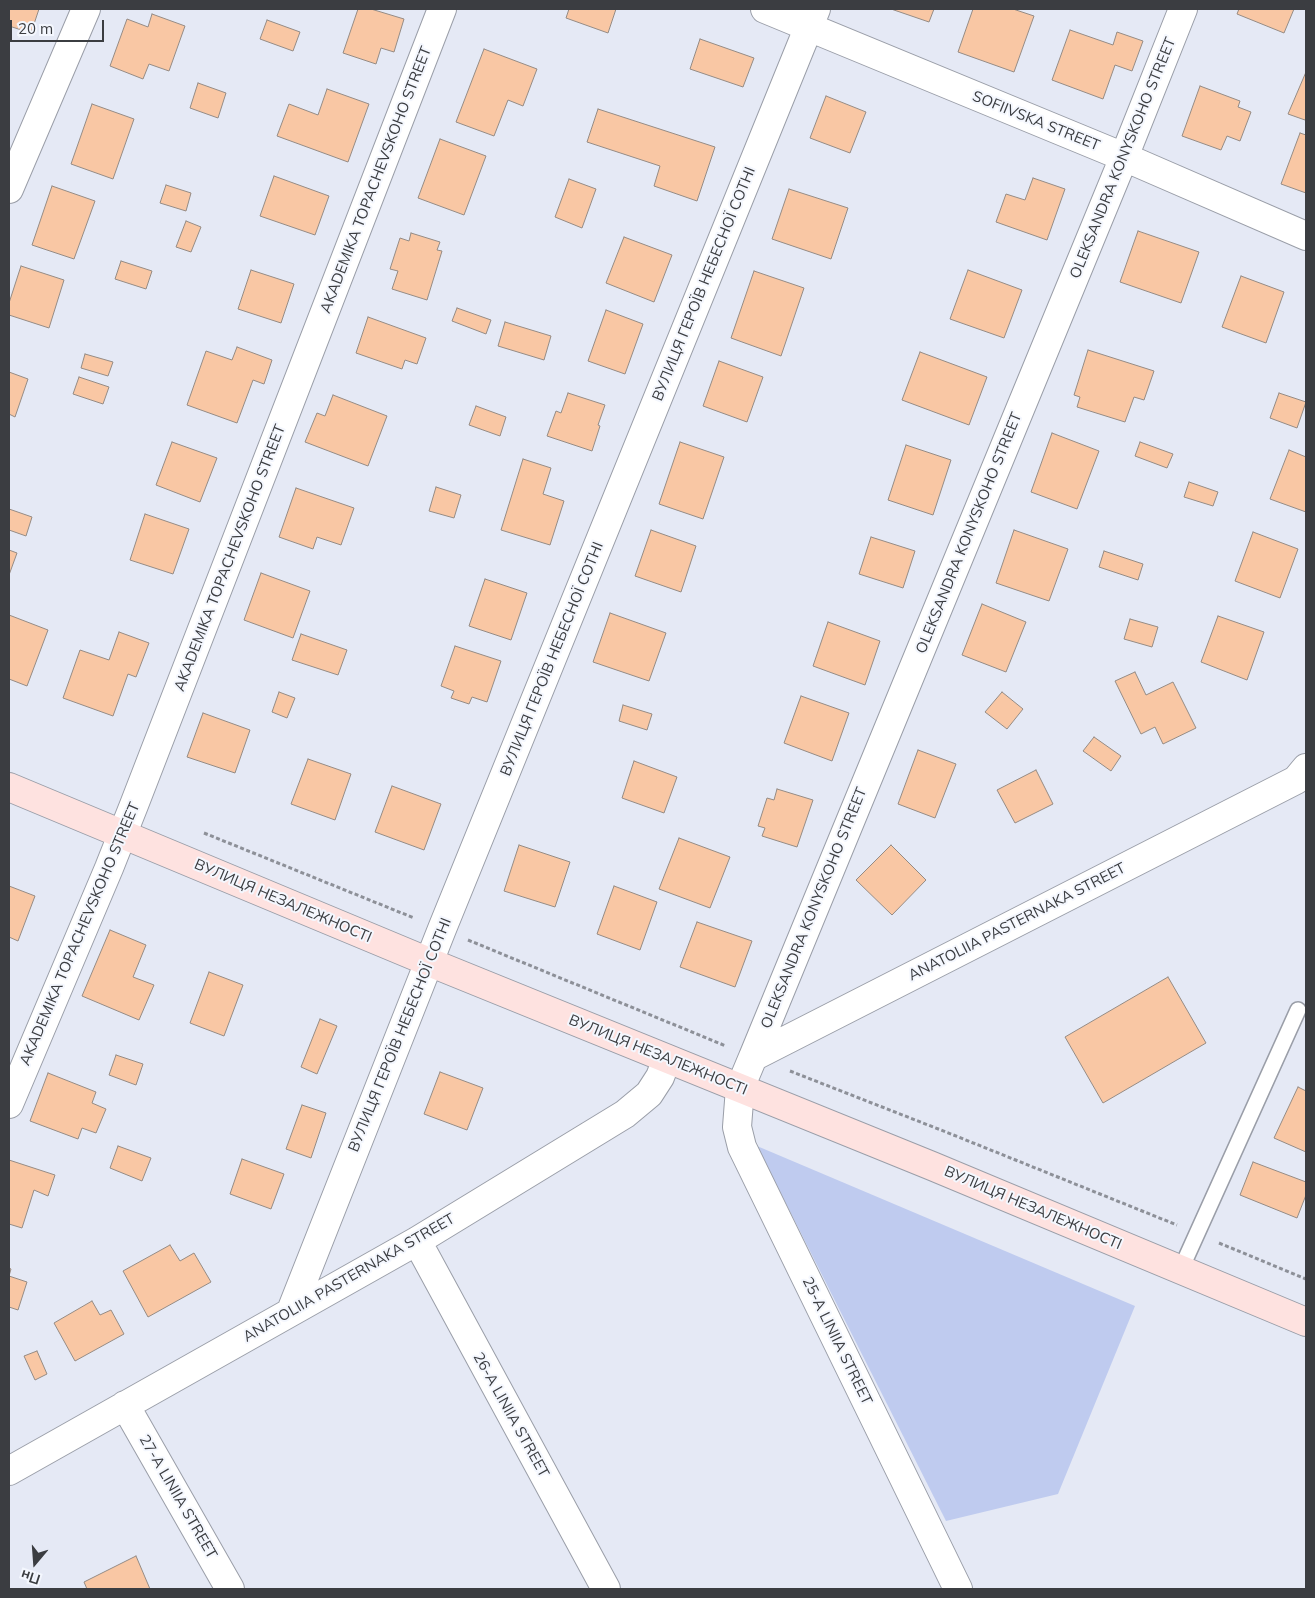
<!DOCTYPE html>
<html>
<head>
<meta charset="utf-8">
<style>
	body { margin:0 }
	#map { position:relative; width:1315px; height:1598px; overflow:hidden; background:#e5e9f5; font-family:Mulish,sans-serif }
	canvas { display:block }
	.frame { position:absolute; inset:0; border:10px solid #3b3d41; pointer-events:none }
	.north { position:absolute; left:10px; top:1538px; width:50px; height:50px; -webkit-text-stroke:4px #f4f7fe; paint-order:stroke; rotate:198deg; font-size:14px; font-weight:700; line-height:20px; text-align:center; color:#3b3d41 }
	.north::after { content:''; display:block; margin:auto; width:18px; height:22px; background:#3b3d41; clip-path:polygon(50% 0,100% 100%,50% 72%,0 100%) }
	.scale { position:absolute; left:10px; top:20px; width:94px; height:22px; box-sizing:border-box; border:2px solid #3b3d41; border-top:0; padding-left:6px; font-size:15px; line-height:18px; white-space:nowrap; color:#3b3d41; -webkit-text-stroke:4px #f4f7fe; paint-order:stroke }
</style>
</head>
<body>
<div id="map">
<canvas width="1315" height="1598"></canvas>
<div class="frame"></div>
<div class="north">Пн</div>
<div class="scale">20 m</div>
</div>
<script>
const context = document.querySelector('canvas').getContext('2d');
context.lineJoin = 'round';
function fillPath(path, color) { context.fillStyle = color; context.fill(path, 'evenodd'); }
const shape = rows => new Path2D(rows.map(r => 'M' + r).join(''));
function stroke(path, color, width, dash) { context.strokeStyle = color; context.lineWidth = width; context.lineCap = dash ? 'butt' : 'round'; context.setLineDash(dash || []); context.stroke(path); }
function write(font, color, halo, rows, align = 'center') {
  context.font = font + ' Mulish,sans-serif'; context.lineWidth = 4; context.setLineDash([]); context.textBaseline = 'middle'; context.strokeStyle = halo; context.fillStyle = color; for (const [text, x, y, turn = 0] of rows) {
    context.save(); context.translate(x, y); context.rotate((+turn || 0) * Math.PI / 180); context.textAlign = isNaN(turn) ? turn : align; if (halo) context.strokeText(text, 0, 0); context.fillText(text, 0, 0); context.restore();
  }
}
fillPath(shape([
	[757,1146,1135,1306,1058,1494,946,1521]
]), '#bfcbef');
const building = shape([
	[9,9,39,9,31,33,9,26,9,9],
	[358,9,371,9,404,19,394,52,381,48,376,64,343,53,358,9],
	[569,9,616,9,608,33,566,18,569,9],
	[891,9,934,9,929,22,891,9],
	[973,9,1013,9,1034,16,1014,72,958,52,973,9],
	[1239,9,1294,9,1284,33,1237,14,1239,9],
	[152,14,185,26,169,71,149,64,143,79,110,66,127,19,148,27,152,14],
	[267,20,300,32,293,51,260,39,267,20],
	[1070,30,1113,45,1117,32,1143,41,1132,71,1115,65,1103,99,1052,80,1070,30],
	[700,39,754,58,743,87,690,69,700,39],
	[484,49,537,69,523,106,508,100,494,136,456,122,484,49],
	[1306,72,1306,117,1305,120,1288,114,1306,72],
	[198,83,226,93,218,118,190,108,198,83],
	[1200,86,1240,101,1238,107,1251,112,1240,141,1227,136,1221,150,1182,136,1200,86],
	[327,89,369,104,348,162,277,136,289,104,318,115,327,89],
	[826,96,866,112,850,153,810,138,826,96],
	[92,104,134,119,113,179,71,164,92,104],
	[598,109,715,147,697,201,654,186,660,166,587,142,598,109],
	[1300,133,1306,135,1306,193,1281,184,1300,133],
	[440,139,486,156,464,215,418,198,440,139],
	[274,176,329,196,315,235,260,216,274,176],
	[1033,178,1065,189,1047,240,996,222,1006,194,1025,200,1033,178],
	[569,179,596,189,582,228,555,217,569,179],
	[166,185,191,193,186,211,160,203,166,185],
	[52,186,95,201,74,259,32,245,52,186],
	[789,189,848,208,831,259,772,239,789,189],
	[186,221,201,227,191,252,176,247,186,221],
	[1138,231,1199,252,1181,303,1120,282,1138,231],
	[411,233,440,242,437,250,442,251,427,300,392,289,398,271,390,269,400,238,409,241,411,233],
	[624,237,672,255,654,302,606,283,624,237],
	[121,261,152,271,146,289,115,279,121,261],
	[21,266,64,280,49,328,9,315,9,303,21,266],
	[251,270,294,284,281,323,238,309,251,270],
	[968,270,1022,290,1004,338,950,319,968,270],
	[754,271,804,288,781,356,731,338,754,271],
	[1241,276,1284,292,1266,343,1222,327,1241,276],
	[457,308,491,320,486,334,452,321,457,308],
	[606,310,643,324,625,374,588,361,606,310],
	[368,317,426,338,417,364,405,360,402,369,356,353,368,317],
	[505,322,551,336,544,360,498,346,505,322],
	[237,347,272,360,264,384,253,380,237,423,187,405,206,351,232,360,237,347],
	[1088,350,1154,371,1144,400,1134,397,1125,422,1077,407,1080,397,1074,395,1088,350],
	[920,352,987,377,969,425,902,400,920,352],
	[85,354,113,362,108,376,81,368,85,354],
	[719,361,763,377,747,422,703,406,719,361],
	[9,372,28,379,15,417,9,414,9,372],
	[79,377,109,387,103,404,73,394,79,377],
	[568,393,605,405,598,425,600,426,592,451,547,436,556,411,561,413,568,393],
	[1279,393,1306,402,1297,428,1270,418,1279,393],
	[333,395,387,416,368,466,305,442,317,413,325,416,333,395],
	[476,406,506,417,500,436,469,425,476,406],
	[1052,433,1099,451,1077,509,1031,492,1052,433],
	[172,442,217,458,200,502,156,485,172,442],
	[680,442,724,457,703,519,659,504,680,442],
	[1140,442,1173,454,1167,468,1135,456,1140,442],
	[906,445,951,460,933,515,888,500,906,445],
	[1289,450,1306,457,1306,512,1270,499,1289,450],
	[523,459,551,468,543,494,564,501,550,545,501,530,523,459],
	[1189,482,1218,492,1213,506,1184,497,1189,482],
	[436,487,461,495,454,518,429,511,436,487],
	[296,488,354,508,341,545,317,537,313,549,279,537,296,488],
	[9,509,32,517,26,536,9,530,9,509],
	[145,514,189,529,173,574,130,560,145,514],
	[651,530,696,546,681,592,635,576,651,530],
	[1014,530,1068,549,1049,601,996,583,1014,530],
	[1253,532,1298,549,1280,598,1235,581,1253,532],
	[871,537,915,551,903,588,859,574,871,537],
	[9,550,17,553,9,575,9,550],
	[1104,551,1143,564,1138,580,1099,567,1104,551],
	[261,573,310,591,293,638,244,620,261,573],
	[485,579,527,593,511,640,469,626,485,579],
	[982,604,1026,622,1006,672,962,655,982,604],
	[610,613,666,633,649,681,593,662,610,613],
	[9,615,48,630,27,686,9,679,9,615],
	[1218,616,1264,632,1247,680,1201,662,1218,616],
	[1130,619,1158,627,1152,647,1124,639,1130,619],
	[828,622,880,641,865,685,813,666,828,622],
	[119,632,149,643,136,677,128,674,113,716,63,698,80,650,109,660,119,632],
	[301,634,347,650,338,675,292,660,301,634],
	[455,646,501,661,487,702,472,697,469,704,451,698,454,691,441,686,455,646],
	[1135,672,1146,695,1173,682,1196,728,1163,744,1155,727,1141,734,1115,681,1135,672],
	[279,692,295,698,287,718,272,712,279,692],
	[1002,692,1023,709,1007,729,985,712,1002,692],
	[801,696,849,713,832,761,784,743,801,696],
	[623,705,652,714,647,730,619,721,623,705],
	[203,713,250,730,235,773,187,757,203,713],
	[1094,737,1121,756,1111,771,1083,751,1094,737],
	[918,750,956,764,935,818,898,804,918,750],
	[308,759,351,774,335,820,291,804,308,759],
	[634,761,677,777,664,813,622,798,634,761],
	[1036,770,1053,804,1015,823,997,790,1036,770],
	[392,786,441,804,424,850,375,832,392,786],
	[777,789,813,800,797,847,762,836,765,828,758,826,767,798,774,800,777,789],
	[679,838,730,857,710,908,659,889,679,838],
	[519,845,570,862,555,907,504,891,519,845],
	[891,845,926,880,892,915,856,880,891,845],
	[9,886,35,896,18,941,9,937,9,886],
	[614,886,657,902,640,950,597,934,614,886],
	[697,922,752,941,735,987,680,967,697,922],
	[110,930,146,945,133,977,154,985,139,1020,82,996,110,930],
	[209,972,243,985,224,1036,190,1023,209,972],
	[1168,977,1206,1043,1103,1103,1065,1037,1168,977],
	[320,1019,337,1026,317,1074,301,1067,320,1019],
	[116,1055,143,1064,136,1085,109,1075,116,1055],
	[440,1072,483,1088,467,1130,424,1114,440,1072],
	[48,1073,96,1092,92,1103,106,1109,96,1133,82,1128,78,1139,30,1121,48,1073],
	[1298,1087,1306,1091,1306,1152,1274,1138,1298,1087],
	[302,1105,326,1113,311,1158,286,1149,302,1105],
	[118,1146,151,1158,142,1181,110,1168,118,1146],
	[242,1159,284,1174,271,1209,230,1194,242,1159],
	[9,1160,55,1175,48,1196,34,1190,22,1228,9,1224,9,1160],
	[1253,1162,1306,1182,1306,1195,1297,1218,1240,1195,1253,1162],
	[170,1245,180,1261,194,1253,211,1282,148,1317,123,1271,170,1245],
	[9,1268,11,1269,9,1276,27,1282,18,1310,9,1307,9,1268],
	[92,1301,100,1315,111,1310,124,1334,75,1361,54,1323,92,1301],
	[37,1351,47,1374,35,1380,24,1356,37,1351],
	[136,1556,150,1589,87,1589,84,1582,136,1556]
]);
fillPath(building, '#f9c7a4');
stroke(building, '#958b84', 1);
const lane = shape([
	[1181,1269,1298,1010]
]);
const street = shape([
	[765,9,1124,157,1306,236],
	[9,189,86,9],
	[753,1057,1124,157,1183,9],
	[9,1104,109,868,134,805,442,9],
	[417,1241,606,1589],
	[291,1311,442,929,816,9],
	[125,1405,230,1589],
	[9,1471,417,1241,625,1114,649,1094,660,1077,667,1059],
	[958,1589,742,1147,737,1127,740,1088,753,1057,1296,780,1306,768]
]);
const secondary = shape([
	[9,787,429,962,932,1166,1306,1322]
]);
stroke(lane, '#9a9ea8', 18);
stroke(street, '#9a9ea8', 30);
stroke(secondary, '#9a9ea8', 30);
stroke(shape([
	[204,833,414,918],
	[468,940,726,1046],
	[790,1071,946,1132,1177,1225],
	[1219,1243,1306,1279]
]), '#8d9098', 3, [4, 2.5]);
stroke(lane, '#fff', 15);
stroke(street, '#fff', 28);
stroke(secondary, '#fee2e0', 28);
write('15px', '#3b3d41', '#f4f7fe', [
	["SOFIIVSKA STREET",1036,121,22],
	["OLEKSANDRA KONYSKOHO STREET",1123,158,-68],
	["AKADEMIKA TOPACHEVSKOHO STREET",376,180,-69],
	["ВУЛИЦЯ ГЕРОЇВ НЕБЕСНОЇ СОТНІ",704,284,-68],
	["OLEKSANDRA KONYSKOHO STREET",969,533,-68],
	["AKADEMIKA TOPACHEVSKOHO STREET",230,558,-69],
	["ВУЛИЦЯ ГЕРОЇВ НЕБЕСНОЇ СОТНІ",552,659,-68],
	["ВУЛИЦЯ НЕЗАЛЕЖНОСТІ",283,901,23],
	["OLEKSANDRA KONYSKOHO STREET",814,908,-68],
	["ANATOLIIA PASTERNAKA STREET",1017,922,-27],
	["AKADEMIKA TOPACHEVSKOHO STREET",80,934,-67],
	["ВУЛИЦЯ ГЕРОЇВ НЕБЕСНОЇ СОТНІ",400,1035,-68],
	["ВУЛИЦЯ НЕЗАЛЕЖНОСТІ",658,1055,22],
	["ВУЛИЦЯ НЕЗАЛЕЖНОСТІ",1033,1208,23],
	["ANATOLIIA PASTERNAKA STREET",349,1278,-30],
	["25-A LINIIA STREET",837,1341,64],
	["26-A LINIIA STREET",511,1415,61],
	["27-A LINIIA STREET",178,1497,60]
]);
</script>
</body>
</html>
